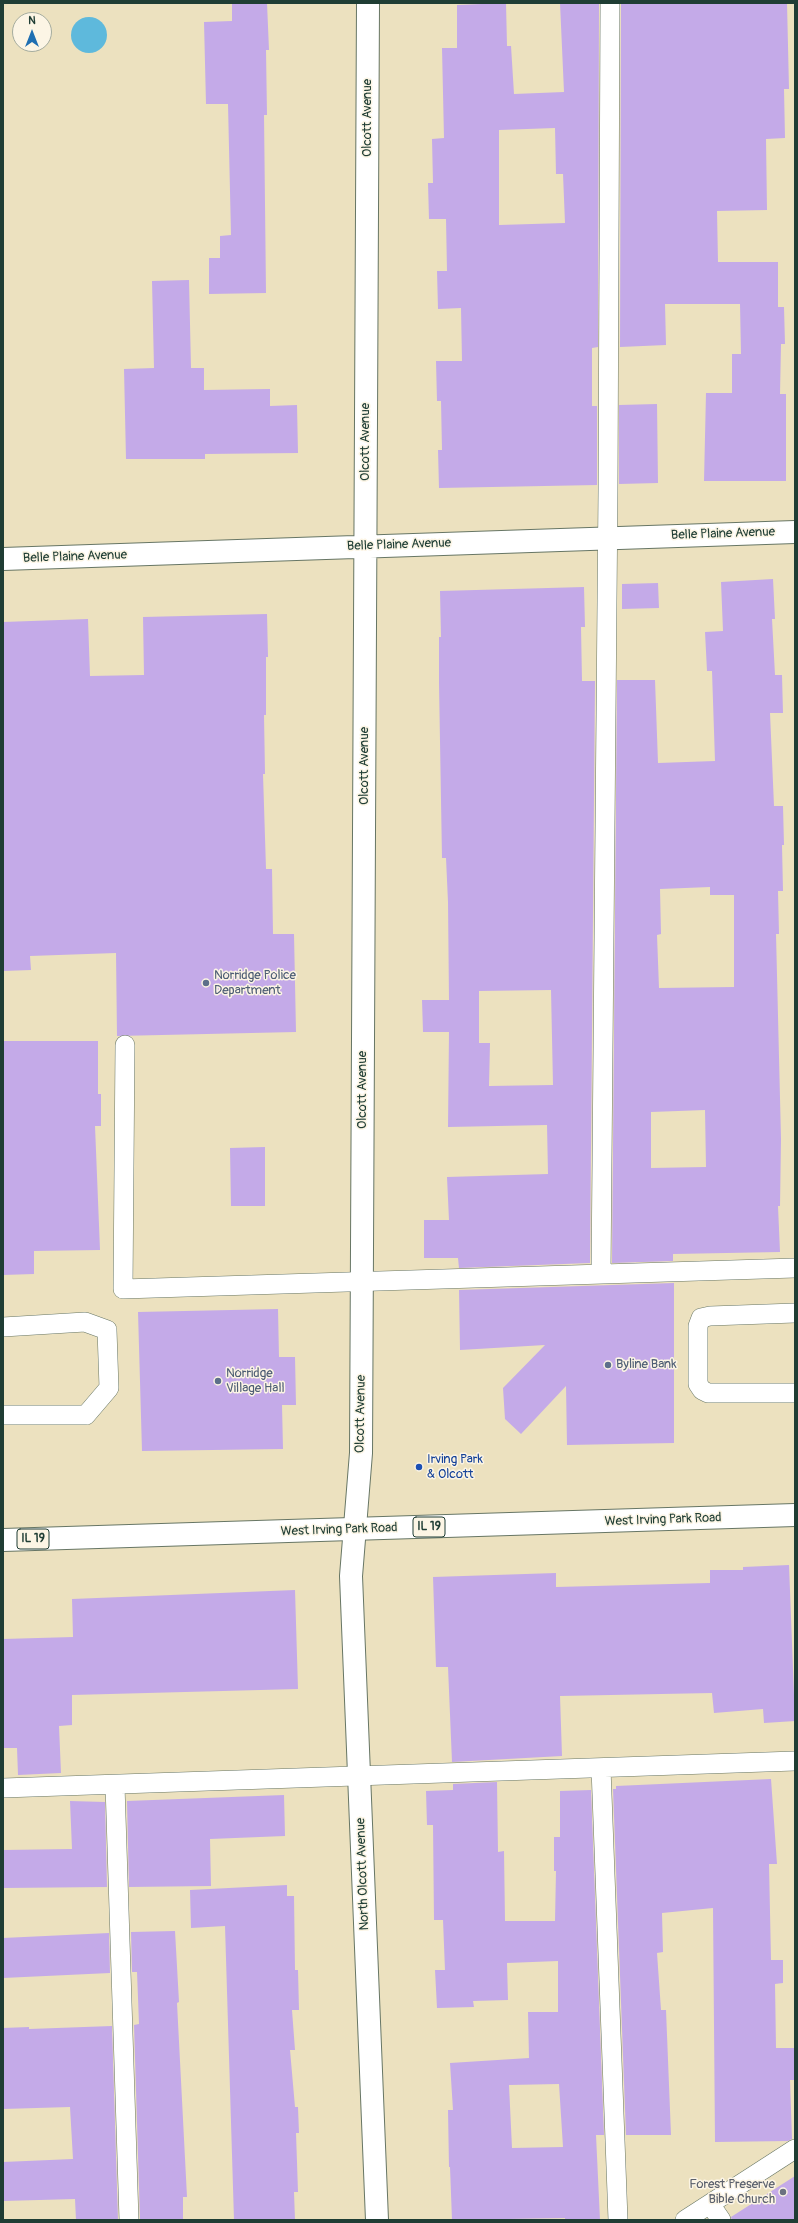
<!DOCTYPE html>
<html>
<head>
<meta charset="utf-8">
<style>
	body { margin:0 }
	#map { position:relative; width:798px; height:2223px; overflow:hidden; background:#ece1bf; font-family:Pangolin,sans-serif }
	canvas { display:block }
	.frame { position:absolute; inset:0; border:4px solid #1f3d34; pointer-events:none }
	.north { position:absolute; left:12px; top:12px; width:40px; height:40px; box-sizing:border-box; background:#fcf5e5; border:1px solid #a4ab9e; border-radius:50%; rotate:0deg; font-size:11px; font-weight:700; line-height:16px; text-align:center; color:#1f3d34 }
	.north::after { content:''; display:block; margin:auto; width:14px; height:18px; background:#1f6fb2; clip-path:polygon(50% 0,100% 100%,50% 72%,0 100%) }
</style>
</head>
<body>
<div id="map">
<canvas width="798" height="2223"></canvas>
<div class="frame"></div>
<div class="north">N</div>
</div>
<script>
const context = document.querySelector('canvas').getContext('2d');
context.lineJoin = 'round';
function fillPath(path, color) { context.fillStyle = color; context.fill(path, 'evenodd'); }
const shape = rows => new Path2D(rows.map(r => 'M' + r).join(''));
function stroke(path, color, width, dash) { context.strokeStyle = color; context.lineWidth = width; context.lineCap = dash ? 'butt' : 'round'; context.setLineDash(dash || []); context.stroke(path); }
function write(font, color, halo, rows, align = 'center') {
  context.font = font + ' Pangolin,sans-serif'; context.lineWidth = 3; context.setLineDash([]); context.textBaseline = 'middle'; context.strokeStyle = halo; context.fillStyle = color; for (const [text, x, y, turn = 0] of rows) {
    context.save(); context.translate(x, y); context.rotate((+turn || 0) * Math.PI / 180); context.textAlign = isNaN(turn) ? turn : align; if (halo) context.strokeText(text, 0, 0); context.fillText(text, 0, 0); context.restore();
  }
}
fillPath(shape([
	'71 35a18 18 0 1 1 36 0a18 18 0 1 1-36 0Z'
]), '#5eb9dc');
fillPath(shape([
	[232,3,267,3,269,50,266,50,267,115,264,115,266,293,209,294,209,258,220,258,220,236,231,235,228,104,206,104,204,22,232,21],
	[506,3,507,46,511,46,514,94,564,92,560,3,599,4,598,347,592,348,592,406,597,406,597,485,439,488,438,450,442,450,441,401,437,401,436,361,462,361,461,308,438,309,437,271,447,271,446,219,429,219,428,183,433,183,432,139,444,138,442,48,457,48,457,5],
	[555,128,556,174,563,174,565,223,499,225,499,130],
	[621,3,787,3,789,89,784,89,785,138,766,139,767,210,717,211,718,262,778,262,778,307,784,307,785,344,781,344,780,394,786,394,786,481,704,481,706,393,732,393,732,354,741,354,740,304,665,304,666,345,620,347],
	[189,280,191,368,204,368,204,390,270,389,270,406,297,405,298,453,205,454,205,459,126,459,124,369,154,368,152,281],
	[657,404,658,483,619,484,619,405],
	[773,579,775,619,772,619,775,675,782,675,783,713,770,713,774,806,783,806,784,845,782,845,783,891,778,891,779,934,776,934,781,1139,780,1206,778,1206,780,1252,673,1254,673,1261,612,1263,617,680,655,680,658,763,715,761,712,671,707,671,705,632,723,631,721,582],
	[710,887,710,895,734,895,734,987,659,988,657,935,661,934,660,889],
	[705,1110,706,1167,651,1168,651,1112],
	[658,583,659,608,622,609,622,584],
	[584,587,585,627,581,627,582,681,595,681,590,1263,459,1268,458,1258,424,1258,424,1220,449,1220,447,1177,548,1174,547,1125,448,1127,449,1032,423,1032,422,1000,449,1000,448,902,446,858,442,858,439,683,439,637,441,637,440,591],
	[551,990,553,1085,489,1086,490,1043,479,1043,479,991],
	[267,614,268,657,266,657,266,715,264,715,265,774,263,774,266,869,272,869,273,934,294,934,296,1032,117,1036,116,953,30,956,31,970,3,971,3,622,88,619,90,676,144,675,143,617],
	[3,1041,98,1041,98,1094,101,1094,101,1126,95,1126,100,1250,34,1251,34,1274,3,1275],
	[265,1147,265,1206,231,1206,230,1148],
	[674,1283,674,1443,567,1445,566,1386,521,1434,505,1419,503,1388,545,1345,460,1350,459,1290],
	[278,1309,279,1357,295,1357,296,1405,282,1405,283,1449,142,1451,138,1312],
	[789,1565,795,1721,764,1723,763,1709,714,1713,712,1693,560,1696,562,1756,452,1762,448,1667,436,1667,433,1577,556,1573,556,1587,710,1583,710,1570,743,1570,743,1567],
	[295,1590,298,1689,72,1695,72,1725,59,1726,61,1773,18,1775,17,1748,3,1748,3,1639,73,1637,72,1599],
	[771,1779,777,1864,769,1864,771,1960,783,1960,783,1983,775,1984,776,2048,795,2048,795,2080,790,2080,792,2139,788,2141,715,2142,713,1908,662,1913,663,1952,657,1953,661,2010,666,2010,671,2135,626,2135,613,1789,616,1789,616,1786],
	[497,1782,498,1852,504,1851,505,1921,555,1921,556,1871,554,1871,554,1837,560,1837,560,1791,591,1790,604,2135,596,2135,600,2220,565,2220,565,2218,452,2220,450,2167,449,2167,448,2110,453,2110,450,2063,529,2058,528,2012,558,2012,558,1961,507,1963,508,2000,473,2001,474,2007,437,2008,435,1970,445,1970,443,1920,434,1920,433,1825,427,1825,426,1791,453,1790,453,1784],
	[559,2084,563,2147,512,2148,509,2085],
	[284,1795,285,1836,210,1839,211,1886,129,1887,127,1801],
	[70,1801,105,1802,107,1887,3,1888,3,1850,72,1849],
	[287,1885,287,1896,294,1896,295,1970,298,1970,299,2010,292,2010,295,2050,290,2050,295,2107,298,2107,299,2133,296,2133,298,2192,294,2192,295,2220,234,2220,225,1926,191,1928,190,1890],
	[175,1931,179,2002,177,2003,187,2197,183,2197,183,2220,140,2220,134,2025,139,2024,137,1972,132,1972,131,1932],
	[109,1933,110,1973,3,1978,3,1938],
	[112,2026,118,2220,76,2220,75,2199,3,2201,3,2162,73,2159,70,2107,3,2109,3,2028,29,2027,29,2029],
	[795,2176,795,2220,732,2220,731,2217]
]), '#c4aae8');
const lane = shape([
	[125,1045,123,1289,795,1268],
	[601,1274,608,490,610,3],
	[795,1313,710,1316,701,1318,698,1326,698,1384,702,1390,708,1393,795,1393],
	[3,1327,85,1322,107,1330,109,1388,86,1415,3,1415],
	[601,1768,618,2220],
	[115,1785,129,2220],
	[3,1788,795,1761],
	[710,2204,721,2220],
	[685,2220,795,2149]
]);
const street = shape([
	[368,3,361,1453,351,1576,377,2220],
	[3,559,795,532]
]);
const primary = shape([
	[3,1540,795,1515]
]);
stroke(lane, '#677665', 20);
stroke(street, '#677665', 24);
stroke(primary, '#677665', 24);
stroke(lane, '#fff', 19);
stroke(street, '#fff', 22);
stroke(primary, '#fff', 22);
for (const [x, y, r, color] of [
	[206,983,4,"#5c6f8a"],
	[608,1365,4,"#5c6f8a"],
	[218,1381,4,"#5c6f8a"],
	[419,1467,4,"#1a4fb4"],
	[783,2192,4,"#6b7280"]
]) { const dot = new Path2D(); dot.arc(x, y, r, 0, 2 * Math.PI); context.fillStyle = color; context.fill(dot); stroke(dot, '#fcf5e5', 1.5); }
for (const [x, y, w] of [
	[429,1527,32],
	[33,1539,32]
]) { const box = new Path2D(); box.roundRect(x - w / 2, y - 10, w, 20, 3); context.fillStyle = '#fcf5e5'; context.fill(box); stroke(box, '#1f3d34', 1); }
write('bold 12px', '#1f3d34', null, [
	["IL 19",429,1527],
	["IL 19",33,1539]
]);
write('13px', '#1f3d34', '#fcf5e5', [
	["Olcott Avenue",368,118,-90],
	["Olcott Avenue",366,442,-90],
	["Belle Plaine Avenue",723,534,-2],
	["Belle Plaine Avenue",399,545,-2],
	["Belle Plaine Avenue",75,557,-2],
	["Olcott Avenue",365,766,-90],
	["Olcott Avenue",363,1090,-90],
	["Olcott Avenue",361,1414,-89],
	["West Irving Park Road",663,1520,-2],
	["West Irving Park Road",339,1530,-2],
	["North Olcott Avenue",363,1874,-92]
]);
write('13px', '#4e5e75', '#fcf5e5', [
	["Norridge Police",214,976],
	["Department",214,991],
	["Byline Bank",616,1365],
	["Norridge",226,1374],
	["Village Hall",226,1389]
], 'left');
write('13px', '#164399', '#fcf5e5', [
	["Irving Park",427,1460],
	["& Olcott",427,1475]
], 'left');
write('13px', '#5b616d', '#fcf5e5', [
	["Forest Preserve",775,2185],
	["Bible Church",775,2200]
], 'right');
</script>
</body>
</html>
